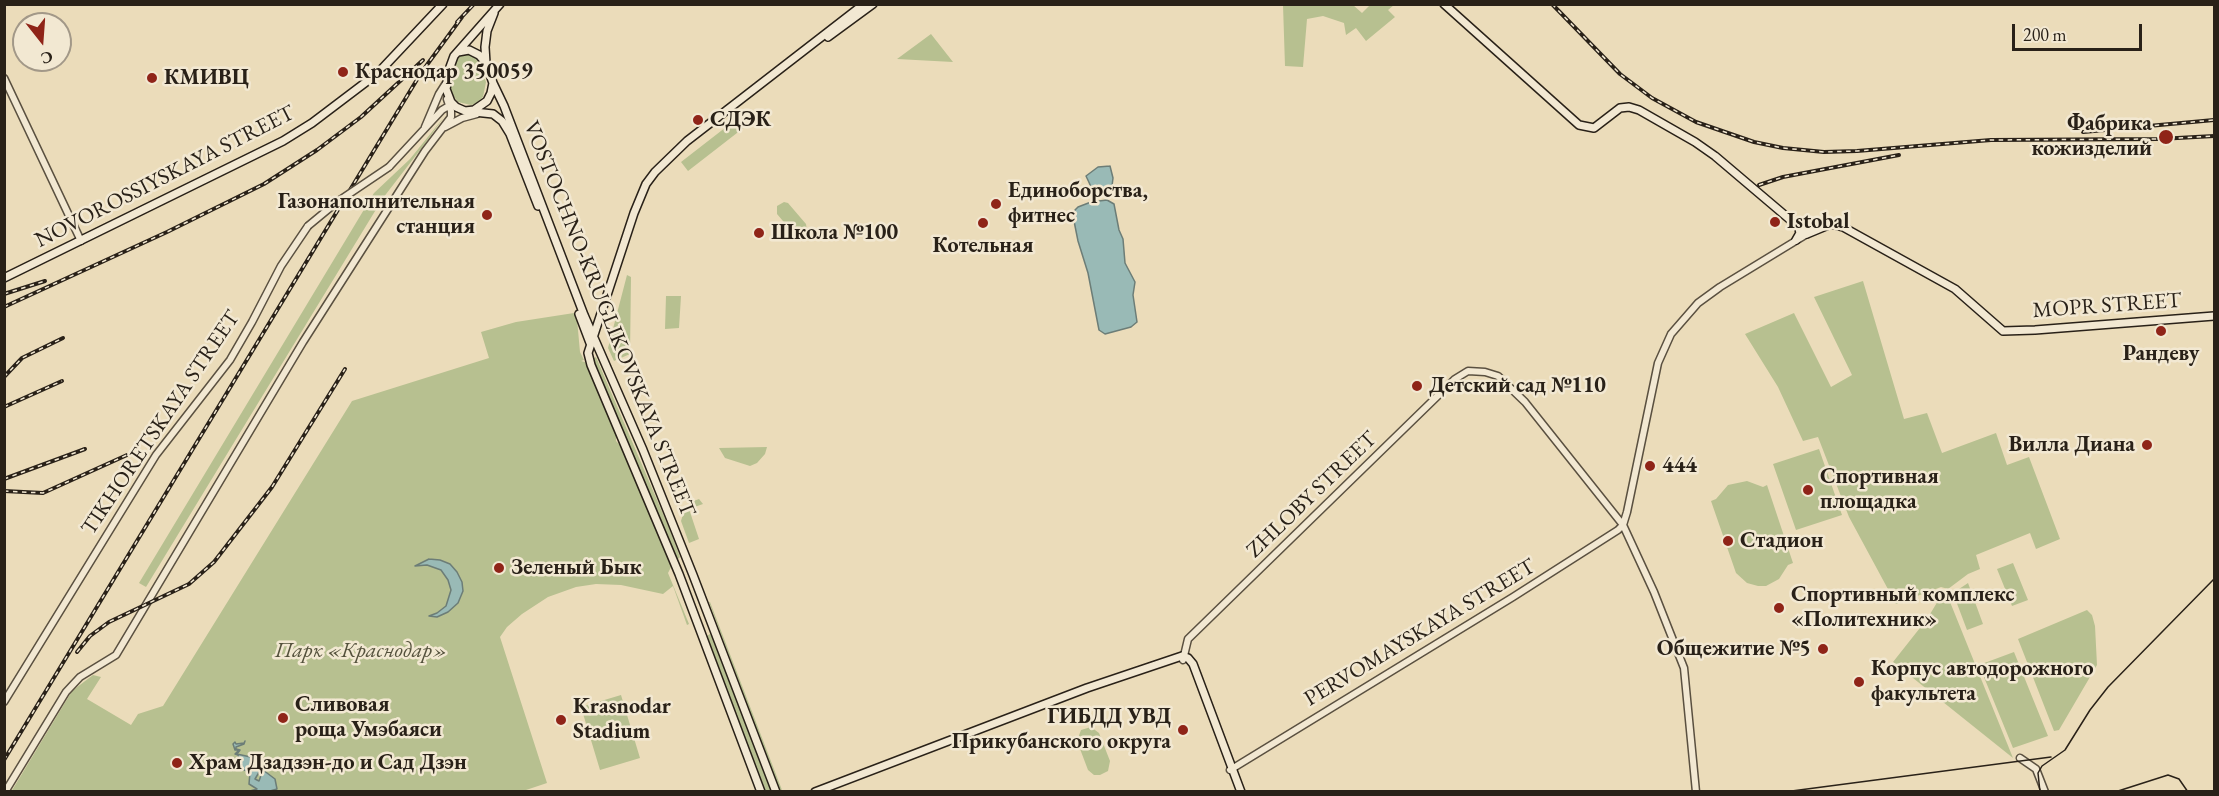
<!DOCTYPE html>
<html>
<head>
<meta charset="utf-8">
<style>
	body { margin:0 }
	#map { position:relative; width:2219px; height:796px; overflow:hidden; background:#ebdcba; font-family:"EB Garamond",serif }
	canvas { display:block }
	.frame { position:absolute; inset:0; border:6px solid #292118; pointer-events:none }
	.north { position:absolute; left:12px; top:12px; width:60px; height:60px; box-sizing:border-box; background:#f2e8d2; border:2px solid #a29888; border-radius:50%; rotate:163deg; font-size:16px; font-weight:700; line-height:24px; text-align:center; color:#292118 }
	.north::after { content:''; display:block; margin:auto; width:21px; height:27px; background:#8f2418; clip-path:polygon(50% 0,100% 100%,50% 72%,0 100%) }
	.scale { position:absolute; left:2012px; top:24px; width:130px; height:27px; box-sizing:border-box; border:3px solid #292118; border-top:0; padding-left:8px; font-size:18px; line-height:21px; white-space:nowrap; color:#292118; -webkit-text-stroke:4px #f2e8d2; paint-order:stroke }
</style>
</head>
<body>
<div id="map">
<canvas width="2219" height="796"></canvas>
<div class="frame"></div>
<div class="north">С</div>
<div class="scale">200 m</div>
</div>
<script>
const context = document.querySelector('canvas').getContext('2d');
context.lineJoin = 'round';
function fillPath(path, color) { context.fillStyle = color; context.fill(path, 'evenodd'); }
const shape = rows => new Path2D(rows.map(r => 'M' + r).join(''));
function stroke(path, color, width, dash) { context.strokeStyle = color; context.lineWidth = width; context.lineCap = dash ? 'butt' : 'round'; context.setLineDash(dash || []); context.stroke(path); }
function write(font, color, halo, rows, align = 'center') {
  context.font = font + ' "EB Garamond",serif'; context.lineWidth = 5; context.setLineDash([]); context.textBaseline = 'middle'; context.strokeStyle = halo; context.fillStyle = color; for (const [text, x, y, turn = 0] of rows) {
    context.save(); context.translate(x, y); context.rotate((+turn || 0) * Math.PI / 180); context.textAlign = isNaN(turn) ? turn : align; if (halo) context.strokeText(text, 0, 0); context.fillText(text, 0, 0); context.restore();
  }
}
fillPath(shape([
	[1283,5,1353,5,1362,13,1370,5,1394,5,1388,10,1395,17,1366,41,1356,28,1346,35,1344,23,1323,16,1307,19,1303,67,1285,66],
	[931,34,953,62,897,59],
	[462,53,472,53,476,57,486,82,483,97,476,104,471,105,458,102,451,93,450,87,454,64,457,56],
	[444,117,424,145,383,198,146,587,139,583,374,193,410,159],
	[739,117,746,126,688,171,681,162],
	[784,202,788,203,806,224,807,231,803,235,794,234,777,214,777,206],
	[627,275,631,277,630,354,614,361,608,348],
	[1863,281,1904,419,1927,413,1942,453,1996,433,2007,465,2029,457,2060,539,2036,549,2030,533,1976,555,1980,569,1968,574,1948,589,1941,587,1896,604,1849,517,1818,437,1803,441,1778,387,1745,334,1794,313,1831,387,1852,375,1814,297],
	[666,296,681,296,679,328,665,329],
	[574,313,577,319,580,352,584,360,581,361,585,362,616,434,616,441,621,446,671,567,668,573,689,624,687,625,673,586,663,594,621,585,596,584,576,587,548,597,522,614,507,627,500,637,547,783,520,792,11,792,72,691,93,675,101,677,87,699,131,725,138,714,163,706,352,401,489,358,481,332,516,322],
	[596,357,669,528,680,557,677,560,592,359],
	[767,447,765,454,757,463,750,466,725,458,719,448],
	[1819,449,1842,515,1796,530,1773,464],
	[1747,481,1763,487,1767,485,1793,563,1788,565,1779,579,1766,586,1758,586,1747,583,1736,573,1711,501,1716,499,1728,485],
	[699,499,703,504,689,509,699,539,689,543,681,521,684,511,691,502],
	[2013,563,2028,600,2012,606,1997,569],
	[1968,583,1983,624,1967,630,1953,593],
	[1944,594,1948,597,2013,758,1893,662,1927,619,1941,596],
	[709,602,710,602,782,790,779,789],
	[2087,610,2092,615,2095,626,2097,665,2059,730,2054,731,2018,639],
	[710,634,712,636,771,791,765,791,707,638,707,636],
	[2014,652,2048,736,2013,748,1979,665],
	[621,695,640,758,600,770,581,707],
	[1091,727,1099,733,1110,761,1108,771,1100,775,1094,775,1088,770,1077,741,1081,730]
]), '#b7c090');
const water = shape([
	[1110,166,1113,178,1112,186,1093,191,1086,176,1098,167,1110,166],
	[1107,200,1114,204,1119,230,1123,239,1125,263,1135,282,1133,295,1137,322,1131,327,1105,334,1099,330,1088,273,1078,241,1073,216,1075,210,1078,207,1091,202,1107,200],
	[429,559,440,560,450,564,457,572,462,582,463,591,458,603,448,612,437,617,429,616,437,613,446,606,451,590,448,580,441,570,427,565,415,566,429,559],
	[245,741,244,744,236,747,236,749,240,750,237,754,255,758,257,762,260,762,261,769,255,779,259,781,263,770,275,779,277,789,270,791,250,791,257,789,249,784,250,772,241,769,238,755,235,754,239,750,235,750,233,744,235,742,236,744,244,743,245,741]
]);
fillPath(water, '#99bab6');
stroke(water, '#6c7d77', 1.5);
const tertiary = shape([
	[4,78,81,241],
	[425,127,439,94,446,83],
	[445,127,462,118,477,114],
	[389,167,442,110,447,107,452,107],
	[1183,660,1188,639,1455,379,1468,371,1485,372,1498,376,1525,402,1623,525,1654,592,1684,668,1696,792],
	[4,702,156,455,230,360,252,322,281,266,308,226],
	[2020,758,2036,769,2045,792],
	[1230,770,1513,597,1618,530,1623,525,1627,512,1658,363,1671,334,1698,303,1720,287,1807,234],
	[5,792,66,692,80,677,116,655,303,342,425,151,451,117,451,111,447,99]
]);
const secondary = shape([
	[1444,4,1579,125,1594,128,1620,108,1629,107,1639,110,1695,142,1715,156,1807,234],
	[828,37,873,4],
	[458,52,469,50,479,55,486,63,493,83,491,93,487,101,474,110,465,111,456,107,451,102,446,89,450,67,454,56,500,4],
	[486,63,485,47,487,31,494,13],
	[493,83,504,106,584,315,643,450,693,575,776,792],
	[465,111,493,114,502,121,510,134,538,206],
	[1807,234,1831,224,1843,227,1955,289,2003,331,2035,330,2214,316],
	[1796,240,1800,233,1799,229],
	[4,278,283,141,312,123,378,73,443,4],
	[579,314,590,343],
	[761,792,679,574,591,365,588,353,634,213,646,184,655,172,687,141,864,4],
	[815,792,1087,688,1182,656,1188,658,1193,664,1241,792]
]);
stroke(tertiary, '#5a5040', 9);
stroke(secondary, '#292118', 10);
stroke(tertiary, '#f2e8d2', 6);
stroke(secondary, '#f2e8d2', 7);
stroke(shape([
	[1784,792,2051,757],
	[2040,792,2038,773,2042,766,2065,750,2090,710,2108,687,2214,579],
	[2115,792,2168,775,2179,779,2188,792]
]), '#292118', 1.5);
const rail = shape([
	[1552,4,1620,74,1652,98,1696,122,1754,142,1783,148,1824,152,1857,151,1991,140,2159,139,2214,136],
	[457,22,474,4],
	[2083,132,2214,120],
	[1759,185,1783,177,1899,155],
	[4,294,45,281],
	[4,307,167,232,264,184,317,150,361,117,423,60],
	[4,377,22,358,63,338],
	[4,407,62,381],
	[4,479,85,449],
	[4,491,43,493,127,455],
	[77,652,90,636,109,622,189,584,214,562,272,487,345,369],
	[4,760,421,73,462,17]
]);
stroke(rail, '#292118', 4);
stroke(rail, '#f2e8d2', 1.5, [4.5]);
const tertiaryBridge = shape([
	[308,226,337,202,389,167]
]);
stroke(tertiaryBridge, '#5a5040', 9, []);
stroke(tertiaryBridge, '#f2e8d2', 6);
for (const [x, y, r, color] of [
	[343,72,6,"#8f2418"],
	[152,78,6,"#8f2418"],
	[698,120,6,"#8f2418"],
	[2166,137,8,"#8f2418"],
	[996,204,6,"#8f2418"],
	[487,215,6,"#8f2418"],
	[1775,222,6,"#8f2418"],
	[983,223,6,"#8f2418"],
	[759,233,6,"#8f2418"],
	[2161,331,6,"#8f2418"],
	[1417,386,6,"#8f2418"],
	[2147,445,6,"#8f2418"],
	[1650,466,6,"#8f2418"],
	[1808,490,6,"#8f2418"],
	[1728,541,6,"#8f2418"],
	[499,568,6,"#8f2418"],
	[1779,608,6,"#8f2418"],
	[1823,649,6,"#8f2418"],
	[1859,682,6,"#8f2418"],
	[283,718,6,"#8f2418"],
	[561,720,6,"#8f2418"],
	[1183,730,6,"#8f2418"],
	[177,763,6,"#8f2418"]
]) { const dot = new Path2D(); dot.arc(x, y, r, 0, 2 * Math.PI); context.fillStyle = color; context.fill(dot); stroke(dot, '#f2e8d2', 2); }
write('bold 22px', '#292118', '#f2e8d2', [
	["Краснодар 350059",355,72],
	["КМИВЦ",164,78],
	["СДЭК",710,120],
	["Фабрика",2152,124,"right"],
	["кожизделий",2152,149,"right"],
	["Единоборства,",1008,191],
	["фитнес",1008,216],
	["Газонаполнительная",475,202,"right"],
	["станция",475,227,"right"],
	["Istobal",1787,222],
	["Школа №100",771,233],
	["Котельная",983,246,"center"],
	["Рандеву",2161,354,"center"],
	["Детский сад №110",1429,386],
	["Вилла Диана",2135,445,"right"],
	["444",1662,466],
	["Спортивная",1820,477],
	["площадка",1820,502],
	["Стадион",1740,541],
	["Зеленый Бык",511,568],
	["Спортивный комплекс",1791,595],
	["«Политехник»",1791,620],
	["Общежитие №5",1811,649,"right"],
	["Корпус автодорожного",1871,669],
	["факультета",1871,694],
	["Сливовая",295,705],
	["роща Умэбаяси",295,730],
	["Krasnodar",573,707],
	["Stadium",573,732],
	["ГИБДД УВД",1171,717,"right"],
	["Прикубанского округа",1171,742,"right"],
	["Храм Дзадзэн-до и Сад Дзэн",189,763]
], 'left');
write('22px', '#292118', '#f2e8d2', [
	["NOVOROSSIYSKAYA STREET",165,177,-27],
	["MOPR STREET",2107,306,-4],
	["VOSTOCHNO-KRUGLIKOVSKAYA STREET",609,319,68],
	["TIKHORETSKAYA STREET",161,423,-56],
	["ZHLOBY STREET",1312,495,-44],
	["PERVOMAYSKAYA STREET",1420,633,-31]
]);
write('italic 22px', '#54513c', '#f2e8d2', [
	["Парк «Краснодар»",361,651]
]);
</script>
</body>
</html>
